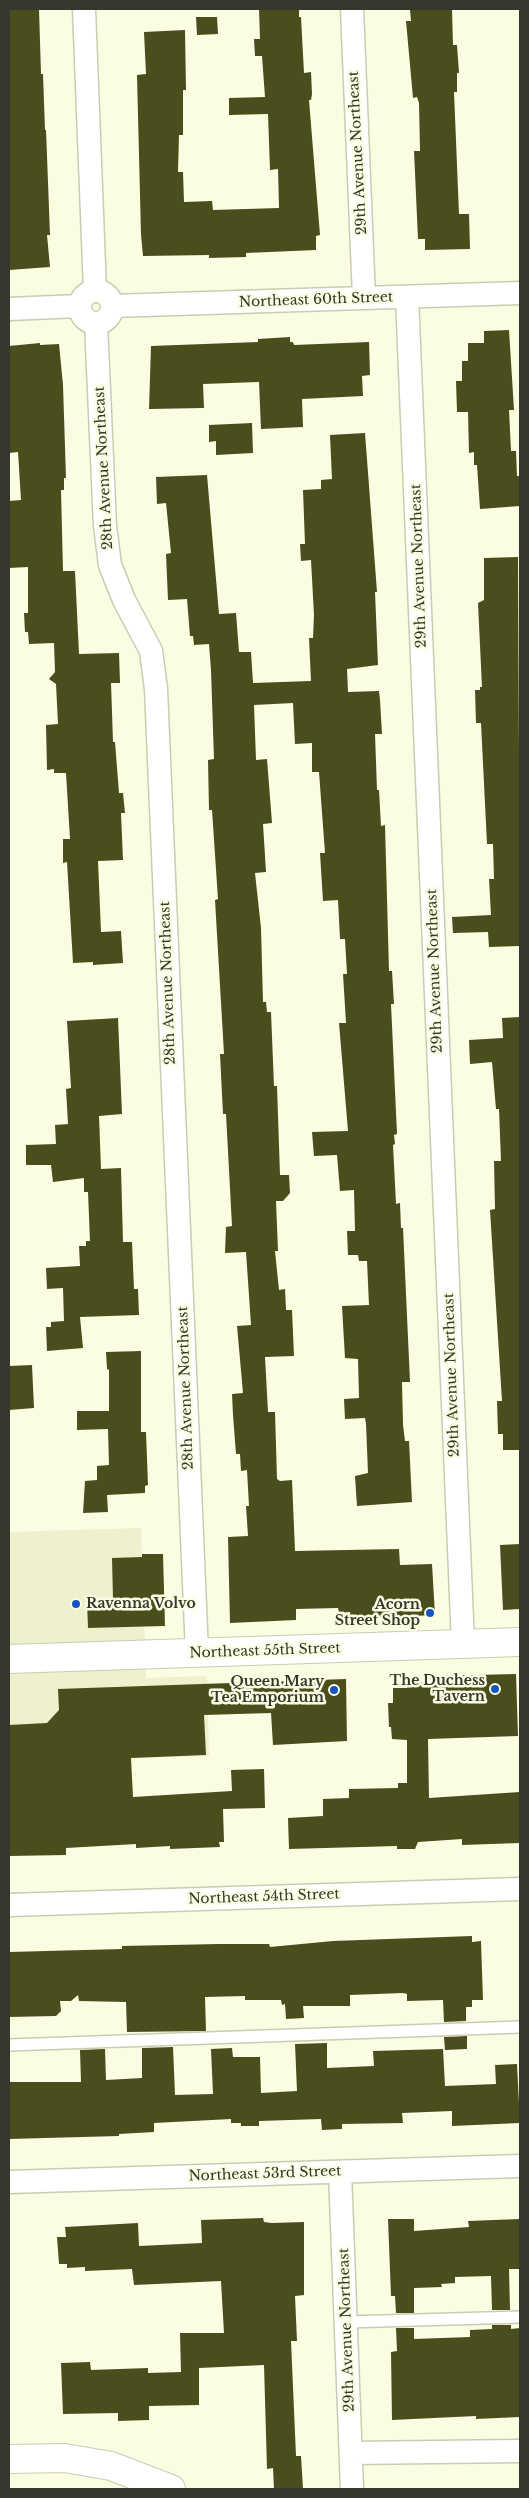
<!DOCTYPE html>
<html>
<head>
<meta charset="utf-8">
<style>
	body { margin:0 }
	#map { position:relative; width:529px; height:2498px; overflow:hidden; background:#fbfde2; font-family:"Libre Baskerville",serif }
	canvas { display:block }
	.frame { position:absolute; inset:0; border:10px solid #36372d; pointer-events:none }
</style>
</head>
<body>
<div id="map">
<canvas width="529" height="2498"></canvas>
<div class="frame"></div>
</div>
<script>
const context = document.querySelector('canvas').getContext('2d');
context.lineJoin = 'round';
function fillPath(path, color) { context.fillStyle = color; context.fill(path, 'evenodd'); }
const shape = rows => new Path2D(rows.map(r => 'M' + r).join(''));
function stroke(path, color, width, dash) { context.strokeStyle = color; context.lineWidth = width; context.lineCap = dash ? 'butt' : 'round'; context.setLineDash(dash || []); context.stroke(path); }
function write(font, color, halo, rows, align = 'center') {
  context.font = font + ' "Libre Baskerville",serif'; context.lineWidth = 5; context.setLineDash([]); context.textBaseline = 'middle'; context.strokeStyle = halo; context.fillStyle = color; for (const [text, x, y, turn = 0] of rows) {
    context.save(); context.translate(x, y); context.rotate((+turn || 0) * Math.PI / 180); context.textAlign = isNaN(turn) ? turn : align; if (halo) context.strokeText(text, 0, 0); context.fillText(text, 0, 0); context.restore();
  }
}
fillPath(shape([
	[141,1528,146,1678,207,1676,209,1756,9,1762,9,1532]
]), '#eef0ce');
fillPath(shape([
	[9,9,39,9,41,74,43,74,45,130,46,130,50,235,47,235,50,267,9,270],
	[259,9,299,9,299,17,301,17,304,73,311,72,312,94,311,100,309,100,320,235,316,236,316,250,246,253,246,257,209,258,209,255,143,256,141,235,137,75,146,74,144,32,185,30,186,90,183,90,183,135,179,135,178,172,183,172,184,202,212,201,213,210,279,208,278,169,270,170,268,114,229,115,229,98,265,97,262,56,255,56,254,39,260,39],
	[452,9,453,45,457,45,459,73,457,73,457,92,454,92,459,214,469,214,470,249,425,250,425,239,418,239,414,151,420,151,419,103,417,97,413,98,406,21,411,21,410,10],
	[196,17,217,17,218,34,197,35],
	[509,330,514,410,509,410,511,451,516,451,517,476,520,476,520,506,480,509,477,465,474,465,474,452,469,453,468,412,457,412,456,381,462,381,462,361,468,361,468,343,484,343,484,331],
	[290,337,290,342,293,342,294,345,369,342,370,375,362,376,363,396,302,399,303,427,261,429,259,382,203,384,204,408,149,409,151,346,258,342,258,339],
	[40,343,40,345,59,344,63,385,66,478,64,478,64,490,61,490,63,571,75,571,79,654,119,653,120,683,111,683,113,742,115,742,119,793,123,793,125,813,121,813,123,860,98,861,101,932,121,931,123,963,93,965,93,962,73,963,67,862,63,863,63,839,70,839,66,773,54,773,54,769,47,770,46,725,58,724,56,684,49,679,55,672,54,643,29,644,28,632,25,632,24,613,28,613,28,567,9,568,9,501,21,500,18,452,9,453,9,346],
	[252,423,253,453,216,455,216,441,209,442,209,425],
	[365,433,377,592,375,592,378,665,347,669,348,692,379,691,380,700,382,734,375,734,377,790,379,790,381,826,385,825,389,971,392,971,394,1004,391,1004,397,1134,394,1135,395,1144,393,1145,396,1204,400,1203,401,1228,403,1228,410,1382,402,1382,403,1425,405,1441,409,1441,412,1502,357,1506,355,1476,368,1473,366,1424,365,1418,345,1419,344,1399,359,1398,358,1359,345,1358,342,1306,369,1305,367,1261,359,1261,358,1255,348,1255,347,1231,355,1231,354,1190,340,1191,337,1155,314,1156,312,1132,348,1131,339,1023,346,1023,343,974,347,974,345,939,340,939,338,900,323,901,320,853,325,853,319,772,312,772,312,743,295,744,293,703,254,705,256,760,267,759,272,823,263,824,266,872,255,873,261,928,263,1002,266,1002,267,1012,271,1012,274,1086,277,1086,280,1175,289,1175,290,1193,283,1201,276,1201,278,1251,275,1251,279,1290,285,1289,286,1310,292,1310,294,1356,265,1357,268,1412,275,1412,277,1479,280,1481,292,1480,295,1551,399,1549,400,1565,432,1564,435,1615,351,1619,350,1612,339,1613,338,1608,296,1609,296,1620,230,1623,228,1537,248,1536,246,1506,249,1506,247,1470,241,1471,240,1454,236,1454,233,1415,232,1394,243,1393,237,1326,251,1325,246,1252,225,1253,226,1227,232,1226,226,1114,223,1114,220,1054,224,1054,215,900,218,899,212,810,209,810,208,760,214,759,211,670,209,644,194,645,193,636,190,636,187,599,168,600,166,554,171,553,166,503,157,504,156,477,207,475,219,614,236,613,239,652,251,652,253,683,311,681,309,638,313,638,314,615,311,560,301,561,300,544,305,544,303,490,321,489,321,480,332,479,330,435],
	[518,557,520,946,489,947,488,932,453,933,452,917,491,915,489,879,494,879,493,844,487,844,481,723,476,723,475,690,480,690,480,687,482,687,478,603,484,600,484,558],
	[520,1017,520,1450,503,1450,503,1434,498,1434,497,1401,502,1401,490,1210,495,1209,494,1161,501,1161,499,1109,496,1109,492,1062,470,1064,469,1040,503,1038,502,1018],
	[118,1018,122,1114,99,1116,101,1169,121,1168,123,1242,132,1242,134,1289,138,1289,139,1315,80,1317,83,1348,47,1351,46,1327,51,1327,51,1322,64,1321,63,1288,47,1289,46,1268,80,1266,79,1246,86,1246,86,1241,90,1241,88,1192,84,1192,84,1178,53,1182,51,1165,26,1165,26,1145,56,1144,55,1125,68,1124,66,1089,71,1088,67,1021],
	[141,1351,141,1432,146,1432,148,1485,145,1486,145,1493,107,1495,108,1512,83,1513,85,1481,97,1480,97,1466,109,1465,108,1429,77,1430,77,1411,109,1411,109,1370,107,1369,106,1352],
	[32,1365,34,1408,9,1410,9,1366],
	[520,1544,520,1609,503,1610,500,1545],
	[142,1554,163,1554,165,1626,88,1628,87,1600,113,1599,112,1558,142,1557],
	[516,1674,518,1736,428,1739,429,1798,520,1792,520,1843,462,1845,462,1839,418,1842,415,1849,397,1849,397,1846,289,1849,288,1818,323,1816,323,1799,349,1798,349,1789,398,1788,398,1783,407,1783,407,1740,392,1739,391,1727,389,1727,388,1703,393,1703,393,1688,407,1688,407,1683,433,1682,433,1676],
	[346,1679,347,1741,273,1745,271,1713,204,1715,206,1755,131,1758,133,1797,232,1791,231,1770,264,1769,265,1808,223,1809,224,1842,219,1842,220,1847,170,1849,170,1846,136,1848,136,1844,66,1848,66,1855,9,1856,9,1725,47,1723,59,1710,58,1689],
	[472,1936,472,1942,481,1941,483,2000,472,2000,472,2007,466,2007,466,2021,444,2022,443,2000,407,2001,407,1994,403,1993,350,1995,350,2006,303,2006,304,2018,286,2019,285,2004,282,2005,281,2000,245,2000,245,1996,205,1997,206,2031,127,2032,126,2002,79,2001,78,1995,71,2001,60,2001,61,2011,56,2016,9,2017,9,1952,122,1949,122,1946,219,1944,269,1944,270,1947,333,1941],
	[467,2036,467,2049,445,2050,444,2037],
	[327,2043,327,2068,374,2066,373,2051,443,2049,445,2086,496,2084,495,2065,517,2064,520,2123,452,2126,452,2111,402,2113,403,2123,342,2124,342,2129,322,2130,321,2119,259,2121,259,2126,241,2126,241,2123,231,2123,231,2119,154,2123,154,2132,119,2134,119,2136,9,2139,9,2082,81,2082,80,2050,105,2049,106,2080,142,2078,142,2048,173,2047,175,2095,213,2094,211,2049,232,2048,233,2057,260,2057,261,2093,297,2091,295,2044],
	[263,2218,264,2222,272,2223,304,2222,304,2295,295,2296,297,2341,291,2341,296,2456,301,2456,303,2489,274,2489,273,2468,267,2469,264,2365,199,2368,199,2405,149,2406,149,2420,118,2421,118,2413,63,2414,61,2363,90,2362,91,2370,148,2368,148,2373,181,2372,180,2333,224,2333,221,2281,134,2285,132,2269,85,2271,85,2267,67,2268,67,2264,59,2264,57,2237,66,2237,65,2227,138,2223,139,2246,202,2243,201,2220],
	[388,2219,414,2219,414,2231,469,2227,468,2221,520,2219,520,2269,509,2269,510,2310,492,2310,491,2276,455,2277,455,2283,441,2284,442,2287,414,2288,414,2313,396,2313,395,2296,391,2296],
	[492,2325,511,2325,511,2329,520,2328,520,2417,476,2419,476,2416,392,2420,391,2352,397,2351,396,2328,414,2328,414,2339,470,2337,470,2330,492,2329]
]), '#4b4d1d');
const lane = shape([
	[9,2045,520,2027],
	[347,2322,520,2317]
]);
const street = shape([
	[84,9,95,291],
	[352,9,364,298],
	'80 307a16 16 0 1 1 32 0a16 16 0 1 1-32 0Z',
	[407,297,463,1644],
	[112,306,520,293],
	[9,309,79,306],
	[96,323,105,526,110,565,124,600,151,651,156,689,197,1653],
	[9,1905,520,1889],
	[340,2172,352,2489],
	[9,2182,520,2166],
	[351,2453,520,2451]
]);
const secondary = shape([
	[9,1659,520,1642],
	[9,2459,65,2458,111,2466,171,2489]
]);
stroke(lane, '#caccb2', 14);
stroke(street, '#caccb2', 25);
stroke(secondary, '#caccb2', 30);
stroke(lane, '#fff', 11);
stroke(street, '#fff', 22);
stroke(secondary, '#fff', 28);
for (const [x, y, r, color] of [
	[76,1604,5,"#1655c1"],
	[430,1613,5,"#1655c1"],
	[495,1689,5,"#1655c1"],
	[334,1690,5,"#1655c1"]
]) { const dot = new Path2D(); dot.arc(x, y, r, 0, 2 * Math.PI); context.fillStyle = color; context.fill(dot); stroke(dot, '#fbfde2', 2); }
write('14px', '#36372d', '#fbfde2', [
	["29th Avenue Northeast",358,153,-93],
	["Northeast 60th Street",316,300,-2],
	["28th Avenue Northeast",104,468,-93],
	["29th Avenue Northeast",419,566,-92],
	["29th Avenue Northeast",435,971,-92],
	["28th Avenue Northeast",168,983,-92],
	["29th Avenue Northeast",452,1375,-92],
	["28th Avenue Northeast",186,1388,-92],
	["Northeast 55th Street",265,1651,-2],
	["Northeast 54th Street",264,1897,-2],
	["Northeast 53rd Street",265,2174,-2],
	["29th Avenue Northeast",347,2330,-92]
]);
write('bold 14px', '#36372d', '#fbfde2', [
	["Ravenna Volvo",86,1604,"left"],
	["Acorn",420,1605],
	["Street Shop",420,1621],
	["The Duchess",485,1681],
	["Tavern",485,1697],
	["Queen Mary",324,1682],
	["Tea Emporium",324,1698]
], 'right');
</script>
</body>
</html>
